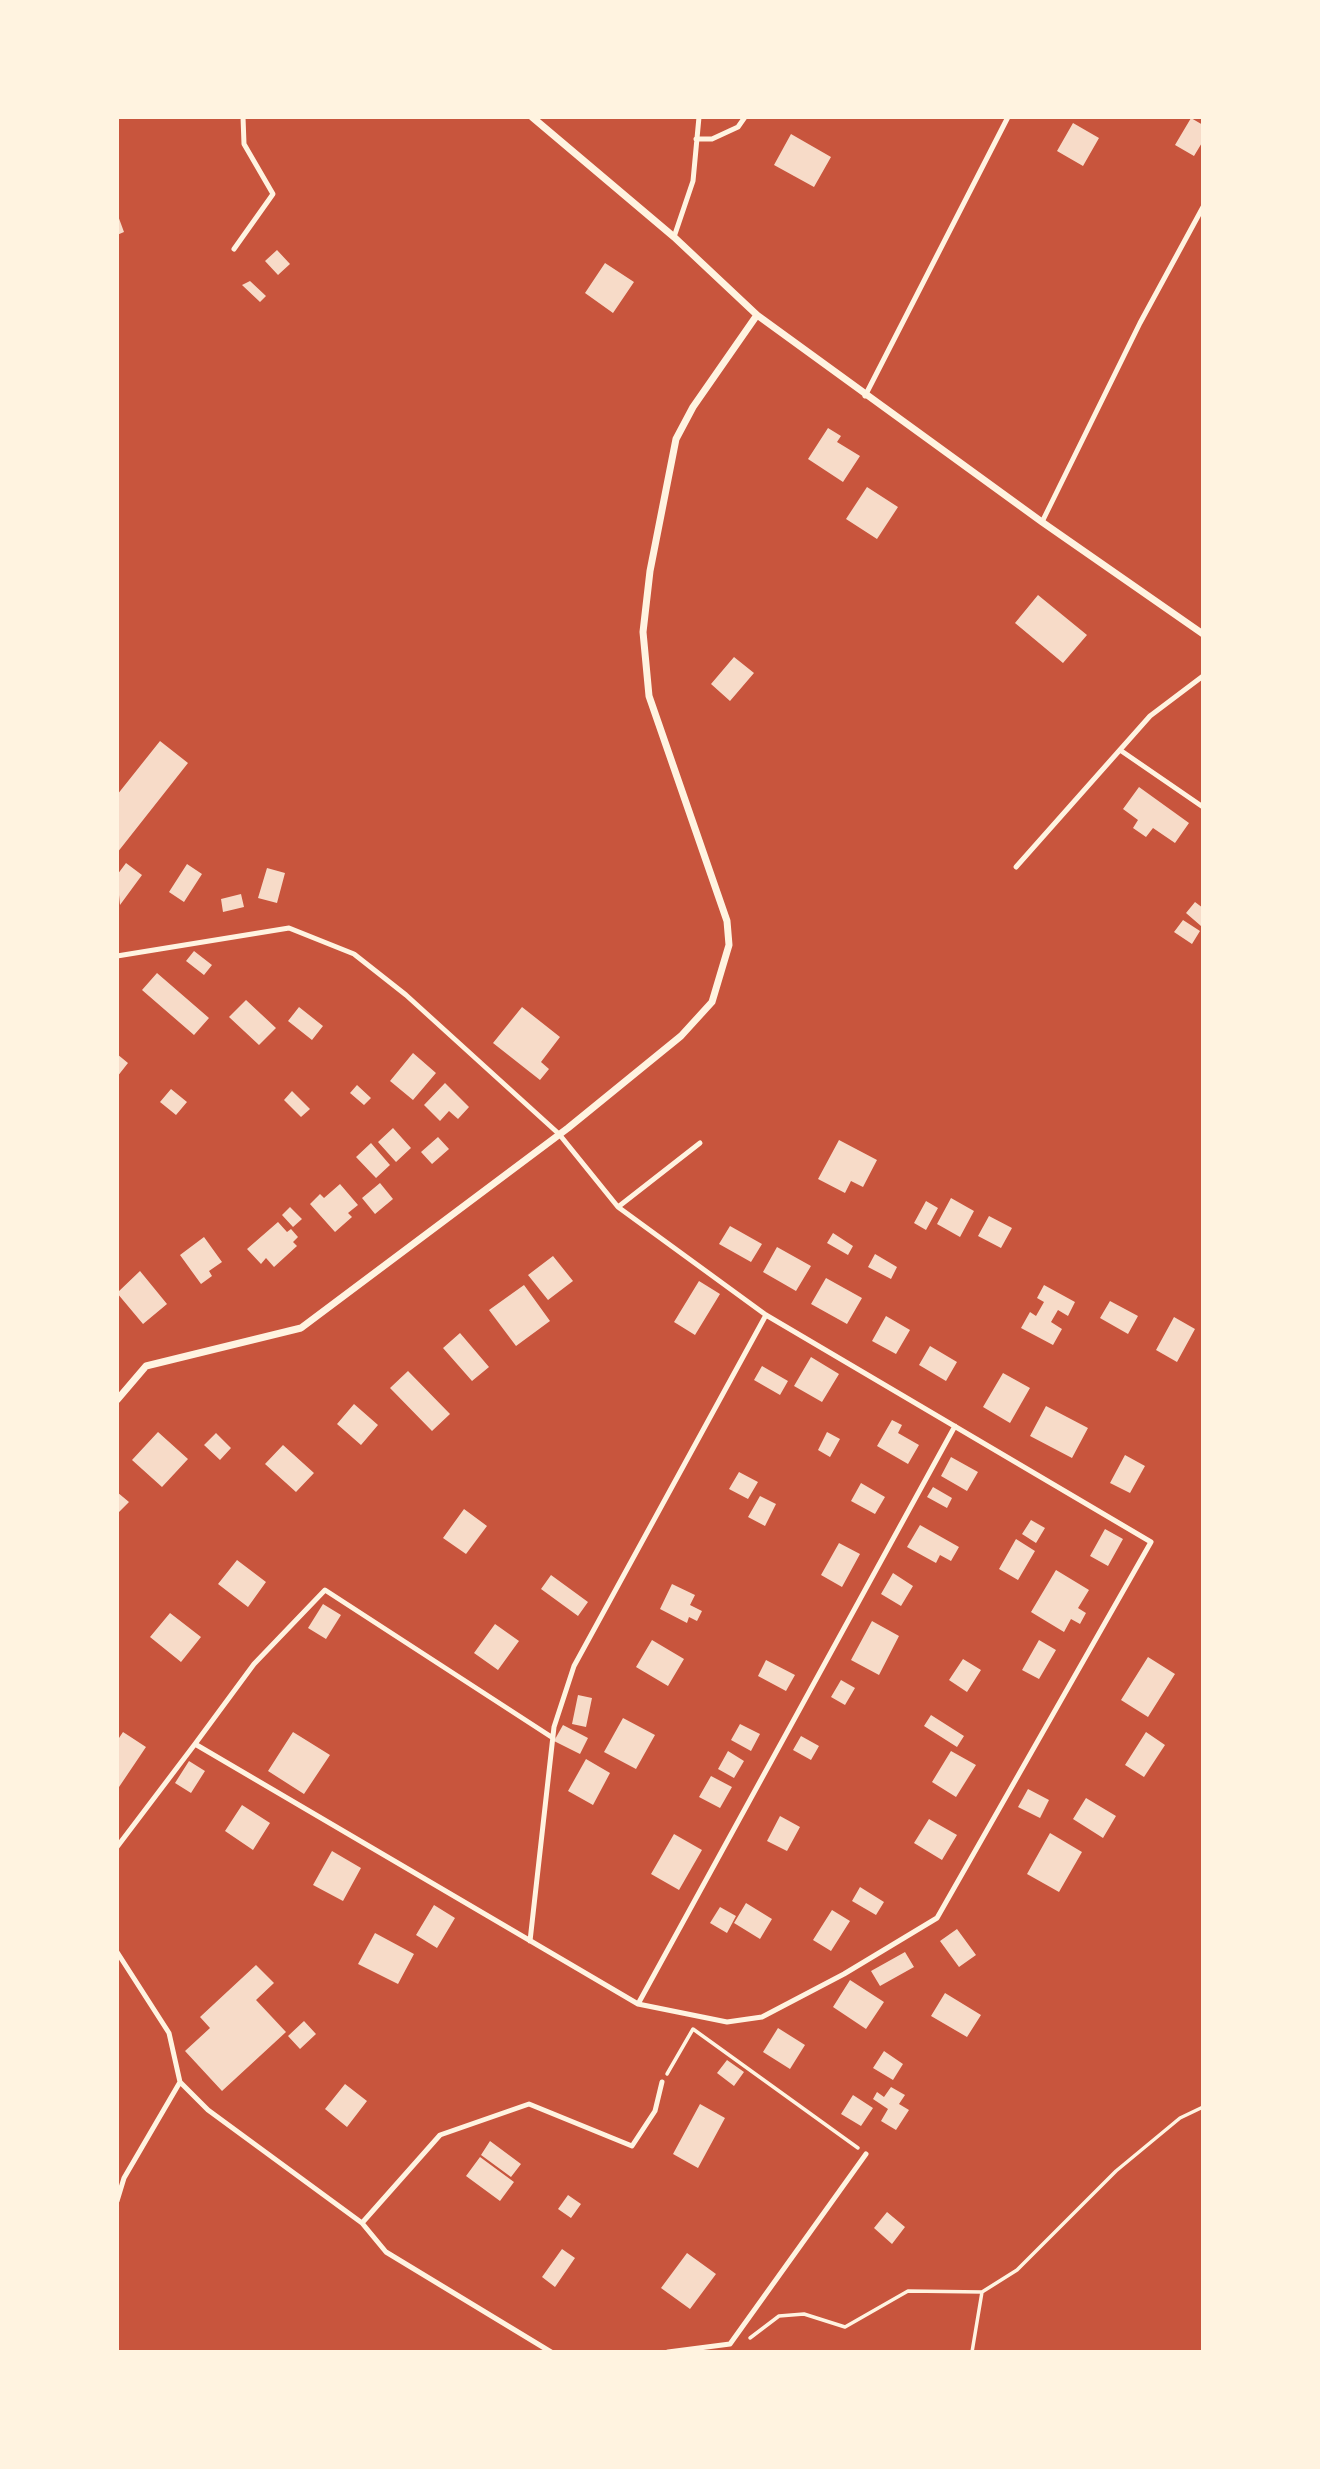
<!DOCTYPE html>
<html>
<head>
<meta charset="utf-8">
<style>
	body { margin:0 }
	#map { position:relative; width:1320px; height:2469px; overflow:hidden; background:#c8553d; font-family:"Open Sans",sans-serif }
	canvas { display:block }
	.frame { position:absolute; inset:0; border:119px solid #fff3e0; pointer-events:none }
</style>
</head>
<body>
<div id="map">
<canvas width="1320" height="2469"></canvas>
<div class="frame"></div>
</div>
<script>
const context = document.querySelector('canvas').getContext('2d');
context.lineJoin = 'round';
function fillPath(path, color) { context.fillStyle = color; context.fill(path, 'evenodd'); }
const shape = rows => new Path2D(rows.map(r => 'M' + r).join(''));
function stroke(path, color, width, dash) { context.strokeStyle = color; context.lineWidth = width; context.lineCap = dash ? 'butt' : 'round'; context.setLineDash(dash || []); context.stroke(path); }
fillPath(shape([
	[1191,118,1203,125,1203,141,1194,156,1175,145],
	[1073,123,1099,138,1083,166,1057,151],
	[791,134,831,157,814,187,774,165],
	[117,213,124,232,117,235],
	[277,250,290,264,278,275,265,261],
	[605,263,634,282,613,313,585,293],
	[250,281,266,296,260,302,242,285],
	[828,428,841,436,837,442,860,456,843,482,808,459],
	[867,487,898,507,877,539,846,519],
	[1038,595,1087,635,1063,663,1015,623],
	[734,657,754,673,730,701,711,684],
	[160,741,188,763,117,853,117,795],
	[1139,787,1189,823,1175,843,1153,828,1146,837,1133,828,1138,820,1123,809],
	[126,863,142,875,120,905,117,875],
	[187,864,202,874,184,902,169,892],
	[267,868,285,873,277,903,258,898],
	[241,894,244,907,223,912,221,899],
	[1195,902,1203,908,1201,926,1186,913],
	[1183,920,1200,931,1192,944,1174,932],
	[194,951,212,965,204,975,186,961],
	[157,973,209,1018,194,1035,142,990],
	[246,1000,276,1028,259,1045,229,1017],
	[299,1007,323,1026,312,1040,288,1021],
	[522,1007,560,1037,541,1062,549,1069,540,1080,493,1043],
	[413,1053,436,1073,413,1100,390,1081],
	[117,1054,128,1063,117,1077],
	[445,1083,469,1107,458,1119,449,1111,440,1121,424,1105],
	[357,1085,371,1098,364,1105,350,1093],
	[171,1089,187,1102,176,1115,160,1102],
	[292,1091,310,1109,301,1117,284,1100],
	[393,1128,411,1148,396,1162,378,1142],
	[438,1137,449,1149,432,1164,421,1152],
	[839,1140,877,1160,863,1187,851,1181,845,1193,818,1179],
	[371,1143,390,1165,376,1178,356,1157],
	[380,1183,393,1199,375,1214,362,1198],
	[340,1184,358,1205,348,1213,352,1217,335,1232,310,1204,320,1194,324,1198],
	[951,1198,974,1211,960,1237,937,1224],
	[926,1201,938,1208,926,1230,914,1223],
	[290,1207,302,1219,293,1227,282,1215],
	[989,1216,1012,1228,1001,1248,978,1236],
	[278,1222,287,1232,291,1229,298,1237,293,1242,297,1246,274,1267,266,1258,261,1264,247,1249],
	[730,1226,762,1244,751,1262,719,1244],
	[833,1233,853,1246,848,1255,827,1243],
	[204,1237,222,1262,209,1271,212,1276,201,1284,180,1255],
	[777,1247,811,1266,796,1291,763,1272],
	[875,1254,897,1267,891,1279,868,1267],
	[553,1256,573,1281,548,1300,528,1275],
	[140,1271,167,1304,143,1324,117,1293],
	[826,1278,862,1298,847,1324,811,1304],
	[699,1281,720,1294,695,1335,674,1322],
	[524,1285,550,1321,516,1346,489,1310],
	[1044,1285,1075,1302,1068,1316,1058,1310,1051,1322,1062,1329,1053,1345,1021,1328,1030,1312,1036,1316,1044,1302,1037,1298],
	[1110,1301,1138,1316,1128,1334,1100,1318],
	[886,1316,910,1330,896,1354,872,1341],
	[1174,1317,1195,1329,1177,1362,1156,1350],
	[460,1333,489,1367,472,1381,443,1348],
	[930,1346,957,1362,946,1381,919,1365],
	[811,1357,839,1374,822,1402,794,1386],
	[762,1366,788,1381,780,1395,754,1380],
	[408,1371,450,1414,432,1431,390,1388],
	[1003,1373,1030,1388,1010,1423,983,1407],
	[354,1404,378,1425,361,1445,337,1424],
	[1046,1406,1088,1428,1072,1458,1030,1436],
	[892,1420,902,1425,898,1433,919,1445,908,1464,877,1446],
	[158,1432,188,1459,162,1487,132,1460],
	[827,1432,840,1439,830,1457,818,1450],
	[216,1433,231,1448,220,1460,204,1445],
	[283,1445,314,1473,296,1492,265,1464],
	[1125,1455,1145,1466,1130,1493,1110,1483],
	[951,1457,978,1472,967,1491,941,1476],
	[739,1472,758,1482,748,1499,729,1489],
	[861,1483,885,1497,875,1514,851,1501],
	[933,1487,952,1498,947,1508,927,1497],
	[117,1492,129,1502,117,1514],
	[760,1496,776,1504,765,1526,748,1517],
	[464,1509,487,1526,466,1554,443,1538],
	[1031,1520,1045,1528,1036,1543,1022,1534],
	[920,1525,959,1547,951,1561,940,1555,936,1563,907,1547],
	[1105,1529,1123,1539,1108,1566,1090,1556],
	[1016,1539,1035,1551,1018,1580,999,1569],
	[839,1543,860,1554,842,1587,821,1575],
	[237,1560,266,1582,248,1607,218,1584],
	[1056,1570,1089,1590,1078,1608,1086,1613,1080,1624,1071,1619,1064,1632,1031,1612],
	[893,1573,913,1586,901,1606,881,1594],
	[551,1575,588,1602,578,1616,541,1589],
	[672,1584,695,1595,690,1605,702,1611,697,1621,689,1617,687,1623,660,1609],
	[323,1604,341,1615,326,1639,308,1628],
	[170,1613,201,1637,181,1662,150,1637],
	[872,1621,899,1636,879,1675,851,1660],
	[495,1624,519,1641,498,1670,474,1653],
	[652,1640,684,1659,668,1686,636,1667],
	[1039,1640,1056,1650,1039,1679,1022,1670],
	[1148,1657,1175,1674,1148,1717,1121,1700],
	[963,1659,981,1670,967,1692,949,1680],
	[766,1660,795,1675,786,1691,758,1676],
	[841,1680,855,1688,845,1705,831,1697],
	[578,1695,592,1698,586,1727,572,1724],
	[931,1715,964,1736,957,1747,924,1726],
	[623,1718,655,1735,636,1769,604,1752],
	[740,1724,760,1734,751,1751,731,1740],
	[563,1725,588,1738,580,1754,554,1741],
	[123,1732,146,1747,117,1790,117,1741],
	[293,1732,330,1755,304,1794,268,1771],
	[1146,1732,1165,1745,1144,1777,1125,1765],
	[801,1736,819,1746,811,1760,793,1750],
	[728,1751,744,1761,734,1778,718,1769],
	[951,1751,976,1765,956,1797,932,1782],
	[586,1759,610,1773,593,1805,568,1791],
	[189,1761,205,1771,191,1793,175,1783],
	[711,1776,732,1787,720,1808,699,1797],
	[1028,1789,1049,1800,1040,1818,1018,1807],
	[1086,1798,1116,1816,1103,1838,1073,1819],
	[242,1805,270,1823,253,1850,225,1831],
	[780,1816,800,1827,787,1851,767,1841],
	[929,1819,957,1835,942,1860,914,1843],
	[1050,1833,1082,1852,1059,1892,1027,1874],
	[674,1834,702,1850,679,1890,651,1874],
	[332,1851,361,1868,343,1901,313,1885],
	[860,1887,884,1902,876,1915,852,1901],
	[746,1903,772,1919,760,1939,734,1923],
	[434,1905,455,1918,437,1948,416,1935],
	[720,1907,736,1916,727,1933,710,1923],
	[832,1910,850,1921,831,1951,813,1940],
	[957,1929,976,1955,959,1967,940,1941],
	[375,1933,414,1954,398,1984,358,1964],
	[905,1952,914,1967,880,1986,871,1971],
	[256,1965,274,1983,256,2000,286,2032,222,2091,185,2051,210,2028,200,2017],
	[850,1980,884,2002,866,2029,833,2007],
	[945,1993,981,2015,967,2037,931,2016],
	[304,2021,316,2034,300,2049,288,2036],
	[778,2028,805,2045,790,2069,763,2052],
	[884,2051,903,2064,893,2080,873,2068],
	[727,2060,744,2072,734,2086,717,2073],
	[345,2084,367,2101,347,2127,325,2109],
	[891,2087,905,2095,899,2104,909,2110,896,2130,881,2121,888,2109,873,2099,877,2092,884,2097],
	[853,2095,873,2108,861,2126,841,2114],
	[700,2104,725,2118,698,2168,673,2154],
	[490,2141,521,2164,511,2177,481,2155],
	[480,2157,514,2182,500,2201,466,2176],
	[568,2195,581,2204,571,2218,558,2209],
	[887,2212,905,2227,892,2244,874,2228],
	[562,2249,575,2258,555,2287,542,2277],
	[687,2253,716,2274,690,2309,661,2288]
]), '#f7dbc8');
stroke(shape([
	[667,2074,693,2029,858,2148],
	[750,2338,779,2316,804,2314,845,2327,908,2291,982,2292],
	[972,2352,982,2292,1017,2270,1116,2171,1180,2118,1203,2107]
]), '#fff3e0', 3.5);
stroke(shape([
	[696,139,712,139,738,127,745,117],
	[674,237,693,181,699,117],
	[234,249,273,194,244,144,243,117],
	[865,396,1008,117],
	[1042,522,1140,323,1203,207],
	[1120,750,1203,807],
	[1016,867,1150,716,1203,676],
	[117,956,289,928,354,954,406,995,559,1134,618,1207,766,1315,1151,1542,937,1918,844,1974,762,2017,727,2022,638,2004,195,1744,117,1847],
	[618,1207,700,1143],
	[195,1744,254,1664,325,1590,553,1738],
	[530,1941,554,1727,574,1666,766,1315],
	[117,1952,169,2033,180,2082,208,2110,362,2223,440,2135,529,2104,632,2146,655,2111,662,2082],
	[638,2004,955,1426],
	[117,2201,124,2178,180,2082],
	[362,2223,386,2252,551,2352],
	[668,2352,730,2344,866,2154]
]), '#fff3e0', 5);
stroke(shape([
	[532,117,674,237,757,315,1042,522,1203,634],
	[117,1400,146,1366,301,1328,568,1128,681,1036,712,1002,729,945,727,921,649,696,643,632,650,571,676,439,693,407,757,315]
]), '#fff3e0', 7);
</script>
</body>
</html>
